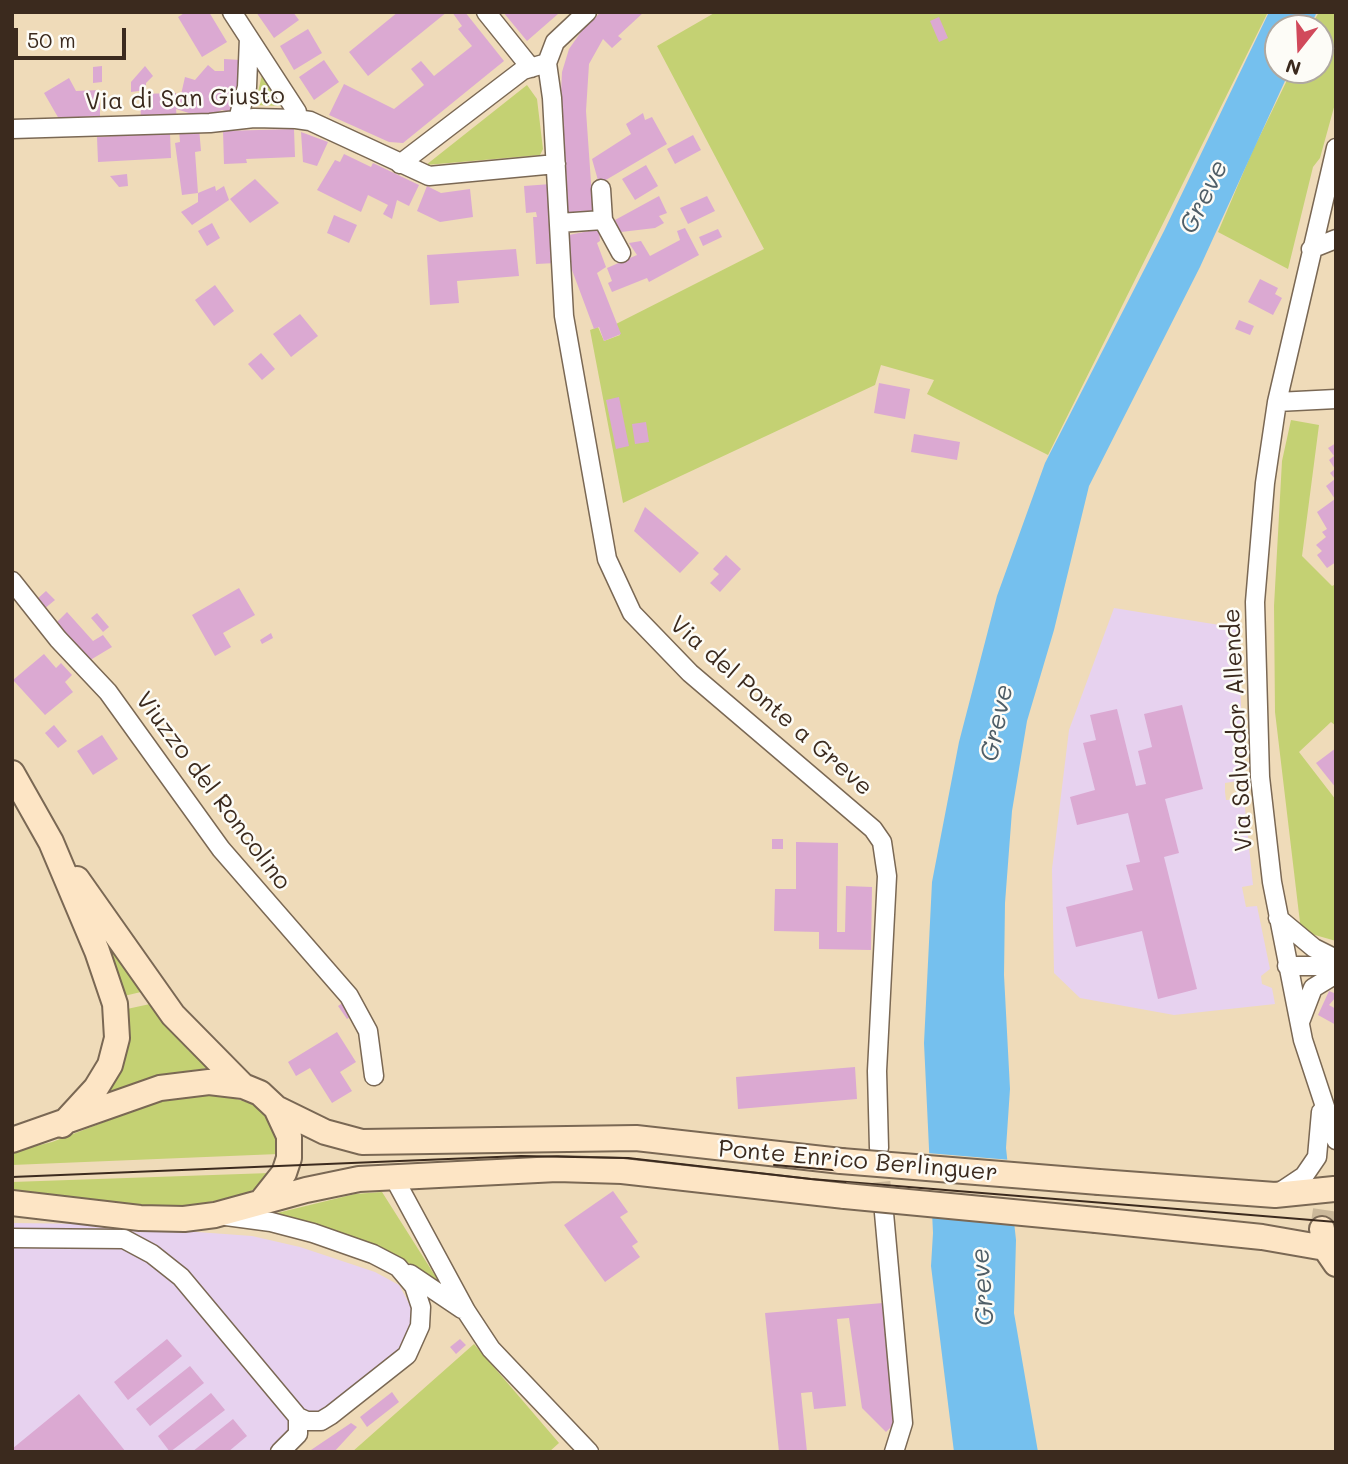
<!DOCTYPE html>
<html>
<head>
<meta charset="utf-8">
<style>
	body { margin:0 }
	#map { position:relative; width:1348px; height:1464px; overflow:hidden; background:#efdbb9; font-family:Mali,sans-serif }
	canvas { display:block }
	.frame { position:absolute; inset:0; border:14px solid #3b2a1e; pointer-events:none }
	.north { position:absolute; left:1264px; top:14px; width:70px; height:70px; box-sizing:border-box; background:#fdfcf7; border:2px solid #afa8a0; border-radius:50%; rotate:198deg; font-size:19px; font-weight:700; line-height:28px; text-align:center; color:#3b2a1e }
	.north::after { content:''; display:block; margin:auto; width:24px; height:32px; background:#d1495b; clip-path:polygon(50% 0,100% 100%,50% 72%,0 100%) }
	.scale { position:absolute; left:14px; top:28px; width:112px; height:32px; box-sizing:border-box; border:4px solid #3b2a1e; border-top:0; padding-left:9px; font-size:21px; line-height:24px; white-space:nowrap; color:#3b2a1e; -webkit-text-stroke:5px #fdfcf7; paint-order:stroke }
</style>
</head>
<body>
<div id="map">
<canvas width="1348" height="1464"></canvas>
<div class="frame"></div>
<div class="north">N</div>
<div class="scale">50 m</div>
</div>
<script>
const context = document.querySelector('canvas').getContext('2d');
context.lineJoin = 'round';
function fillPath(path, color) { context.fillStyle = color; context.fill(path, 'evenodd'); }
const shape = rows => new Path2D(rows.map(r => 'M' + r).join(''));
function stroke(path, color, width, dash) { context.strokeStyle = color; context.lineWidth = width; context.lineCap = dash ? 'butt' : 'round'; context.setLineDash(dash || []); context.stroke(path); }
function write(font, color, halo, rows, align = 'center') {
  context.font = font + ' Mali,sans-serif'; context.lineWidth = 5; context.setLineDash([]); context.textBaseline = 'middle'; context.strokeStyle = halo; context.fillStyle = color; for (const [text, x, y, turn = 0] of rows) {
    context.save(); context.translate(x, y); context.rotate((+turn || 0) * Math.PI / 180); context.textAlign = isNaN(turn) ? turn : align; if (halo) context.strokeText(text, 0, 0); context.fillText(text, 0, 0); context.restore();
  }
}
fillPath(shape([
	[1114,608,1238,628,1244,780,1225,783,1225,792,1226,800,1244,799,1253,885,1242,887,1246,907,1257,906,1270,969,1261,976,1262,984,1272,988,1275,1004,1174,1015,1080,998,1054,973,1052,869,1069,730],
	[12,1223,88,1224,252,1236,300,1247,375,1272,399,1285,411,1307,410,1328,401,1347,269,1452,12,1452]
]), '#e7d2ef');
fillPath(shape([
	[716,12,1268,12,1048,455,927,394,934,380,881,365,875,385,623,503,590,330,598,327,604,341,620,335,616,324,764,249,657,46],
	[1319,12,1336,12,1336,100,1320,158,1313,167,1288,269,1218,232,1252,152,1292,70,1320,70,1320,28,1310,28],
	[262,75,281,103,281,106,255,105],
	[527,85,537,99,543,149,540,155,426,165],
	[1291,420,1319,425,1302,556,1332,586,1336,584,1336,726,1331,722,1299,752,1336,800,1336,941,1301,931,1275,712,1274,606,1282,461],
	[109,950,116,954,141,992,124,996],
	[150,1004,188,1050,209,1068,172,1073,110,1091,124,1059,129,1031,127,1009],
	[192,1095,223,1095,256,1105,268,1115,278,1142,278,1154,12,1165,12,1152,52,1142,154,1103],
	[270,1173,260,1186,241,1196,192,1205,157,1207,12,1190,12,1182],
	[382,1192,439,1282,391,1252,277,1213,355,1194],
	[474,1344,559,1443,549,1452,352,1452]
]), '#c4d173');
fillPath(shape([
	[1269,12,1317,12,1309,28,1278,28,1278,70,1290,70,1200,267,1089,486,1054,630,1027,721,1012,811,1005,903,1004,975,1010,1089,1006,1148,1016,1240,1014,1313,1038,1452,954,1452,931,1266,933,1233,924,1043,932,882,959,742,997,596,1045,463,1164,231]
]), '#75c0ee');
fillPath(shape([
	[927,1153,1011,1160,1018,1224,929,1216]
]), '#efdbb9');
fillPath(shape([
	[186,12,209,12,227,42,202,57,178,17],
	[256,12,293,12,299,20,274,38],
	[398,12,447,12,368,76,349,52],
	[452,12,465,12,504,61,403,143,389,142,329,115,344,84,394,109,424,85,411,69,421,61,434,76,472,46,458,29,462,26],
	[503,12,556,12,558,14,527,41],
	[601,12,644,12,618,36,622,39,612,48,603,39,589,64,586,111,593,211,568,213,560,113,562,72,569,49,583,29],
	[939,17,948,38,939,42,930,21],
	[308,29,322,53,294,70,280,46],
	[224,59,241,60,241,87,232,113,222,110,205,118,176,109,177,120,141,121,140,94,176,93,176,98,180,99,185,77,195,80,208,65,215,71,224,71],
	[324,60,339,82,314,100,299,77],
	[102,66,102,82,93,83,93,67],
	[145,66,153,76,146,83,146,90,131,92,131,82],
	[69,78,76,91,100,90,100,116,59,119,44,93],
	[643,113,645,120,652,117,667,144,599,184,592,159,631,134,626,124],
	[199,128,201,151,195,152,198,193,182,195,175,143,180,142,179,130],
	[294,129,295,157,246,159,247,163,224,164,223,131],
	[301,132,328,142,317,166,303,162],
	[170,133,171,158,98,162,97,137],
	[693,135,701,150,675,164,667,149],
	[344,154,371,167,373,163,419,185,409,206,397,200,392,219,383,214,388,205,368,195,361,212,317,190,335,160,340,162],
	[646,165,658,186,635,200,622,179],
	[127,174,128,186,119,187,110,176],
	[255,179,279,203,250,223,230,199],
	[551,184,556,263,536,264,533,217,537,217,536,212,526,213,524,186],
	[215,186,216,191,224,186,229,200,192,225,181,212,198,202,198,193],
	[427,186,441,193,470,189,473,217,440,222,417,211],
	[659,196,667,213,659,216,664,223,655,228,621,232,615,220],
	[707,196,715,211,688,224,680,208],
	[334,215,357,225,349,243,327,233],
	[212,223,220,238,207,246,198,231],
	[685,228,699,255,649,282,647,278,612,292,608,283,612,281,607,268,637,255,629,243,641,241,650,256,680,240,677,231],
	[599,229,600,241,597,243,606,267,597,273,621,334,604,341,599,327,594,329,569,262,569,235],
	[718,229,722,237,703,246,699,237],
	[516,249,519,276,457,281,459,303,430,305,427,255],
	[1260,279,1278,288,1275,294,1282,298,1273,315,1248,302],
	[215,285,234,311,214,326,195,300],
	[300,314,318,336,291,357,273,334],
	[1239,320,1254,326,1250,335,1235,329],
	[261,353,275,369,262,380,248,364],
	[879,383,910,389,905,419,874,413],
	[619,397,629,446,616,449,606,400],
	[646,422,649,442,635,444,632,424],
	[914,434,960,442,957,460,911,452],
	[1336,443,1336,562,1327,568,1317,555,1322,551,1316,545,1326,537,1322,532,1327,529,1317,512,1335,499,1326,486,1335,479,1330,473,1335,469,1329,460,1334,456,1328,448],
	[645,507,699,553,680,573,634,531],
	[726,555,741,569,720,592,710,583,719,574,713,569],
	[239,588,255,615,223,633,231,647,215,656,192,615],
	[46,591,55,600,44,609,36,600],
	[67,612,93,641,103,635,112,647,87,662,55,624],
	[97,613,109,627,103,632,91,618],
	[271,633,273,638,262,644,260,640],
	[44,654,56,668,61,663,72,675,65,682,73,692,45,715,13,680],
	[1182,705,1203,789,1165,799,1179,853,1164,857,1197,989,1158,999,1142,931,1076,947,1066,907,1133,890,1126,865,1140,862,1128,813,1077,825,1070,797,1095,790,1083,743,1096,740,1090,715,1117,709,1136,786,1146,784,1138,751,1152,747,1144,714],
	[54,725,67,741,58,748,45,733],
	[102,735,118,759,93,775,77,751],
	[1336,748,1336,788,1316,763],
	[772,839,783,839,783,849,772,849],
	[796,842,838,843,837,932,845,932,846,886,872,887,871,950,819,949,819,932,774,931,775,889,796,889],
	[1336,989,1336,997,1329,1005,1336,1009,1336,1025,1318,1015,1329,991,1334,993],
	[347,1000,356,1013,347,1019,338,1006],
	[337,1032,356,1062,340,1072,352,1091,332,1103,310,1068,296,1076,288,1062],
	[855,1067,857,1099,738,1109,736,1077],
	[613,1191,628,1212,620,1217,638,1242,632,1246,640,1257,605,1282,564,1225],
	[883,1303,894,1424,886,1432,862,1408,849,1318,837,1319,846,1406,814,1409,812,1392,801,1393,807,1452,779,1452,765,1313],
	[167,1339,182,1356,128,1400,114,1382],
	[460,1339,466,1345,456,1354,450,1347],
	[190,1366,204,1383,150,1426,136,1409],
	[392,1392,399,1402,367,1427,360,1417],
	[211,1393,225,1410,170,1452,158,1436],
	[79,1394,126,1452,12,1452,12,1449],
	[233,1419,247,1436,228,1452,192,1452],
	[351,1423,357,1427,334,1452,308,1452]
]), '#dba9d2');
stroke(shape([
	[879,1155,884,1211]
]), '#cbb89a', 18, [18, 9]);
stroke(shape([
	[1322,1229,1325,1210]
]), '#cbb89a', 24, [24, 12]);
const minor = shape([
	[232,12,297,112,296,119],
	[486,12,531,68],
	[587,12,555,42,547,63,552,98,564,316,607,559,632,613,690,673,873,829,882,842,887,876,877,1071,879,1148],
	[238,119,247,87,249,38],
	[12,129,210,123,254,118,296,119,310,121,429,176,556,164],
	[1336,148,1277,402,1265,483,1255,602,1260,777,1272,882,1303,1040,1336,1140],
	[400,164,523,70,547,63],
	[603,220,621,253],
	[559,223,603,220,601,189],
	[1311,249,1336,239],
	[1277,402,1336,399],
	[12,581,58,639,108,692,221,849,349,996,368,1031,374,1076],
	[1278,918,1314,948,1336,959],
	[1287,966,1336,966],
	[1300,1022,1313,988,1336,974],
	[393,1176,466,1311,491,1349,589,1452],
	[1280,1192,1304,1176,1317,1157,1321,1112],
	[884,1213,903,1423,894,1452],
	[12,1238,124,1239,152,1254,181,1277,298,1417,307,1421,321,1421,331,1415,407,1355,420,1326,421,1307,414,1286,398,1267,373,1254,313,1233,271,1222,226,1216],
	[410,1274,462,1309],
	[280,1452,298,1434,298,1417]
]);
const secondary = shape([
	[12,773,51,842,97,951,115,1004,117,1038,110,1065,96,1088,62,1125],
	[77,879,173,1015,243,1086],
	[276,1108,325,1132,362,1142,636,1138,841,1161],
	[12,1140,160,1088,209,1082,243,1086,260,1093,276,1108,289,1136,289,1158,284,1173,261,1202],
	[1099,1182,1275,1195,1334,1189],
	[12,1203,140,1218,184,1219,215,1215,306,1190,359,1179,557,1169,622,1171,845,1196],
	[1096,1220,1262,1237,1325,1248],
	[1322,1229,1325,1248,1336,1264]
]);
stroke(minor, '#7a6854', 21);
stroke(secondary, '#7a6854', 28);
stroke(minor, '#fff', 18);
stroke(secondary, '#fde5c5', 24);
stroke(shape([
	[774,1165,844,1171],
	[12,1177,521,1156,628,1158,811,1179,1336,1222]
]), '#3b2a1e', 2);
const secondaryBridge = shape([
	[841,1161,1099,1182],
	[845,1196,1096,1220]
]);
stroke(secondaryBridge, '#7a6854', 28, []);
stroke(secondaryBridge, '#fde5c5', 24);
write('24px', '#3b2a1e', '#fdfcf7', [
	["Via di San Giusto",185,99,-2],
	["Via del Ponte a Greve",771,706,41],
	["Via Salvador Allende",1238,730,-93],
	["Viuzzo del Roncolino",213,791,53],
	["Ponte Enrico Berlinguer",858,1161,5]
]);
write('italic 26px', '#4f5e67', '#fdfcf7', [
	["Greve",1204,197,-64],
	["Greve",997,723,-78],
	["Greve",983,1287,-94]
]);
</script>
</body>
</html>
